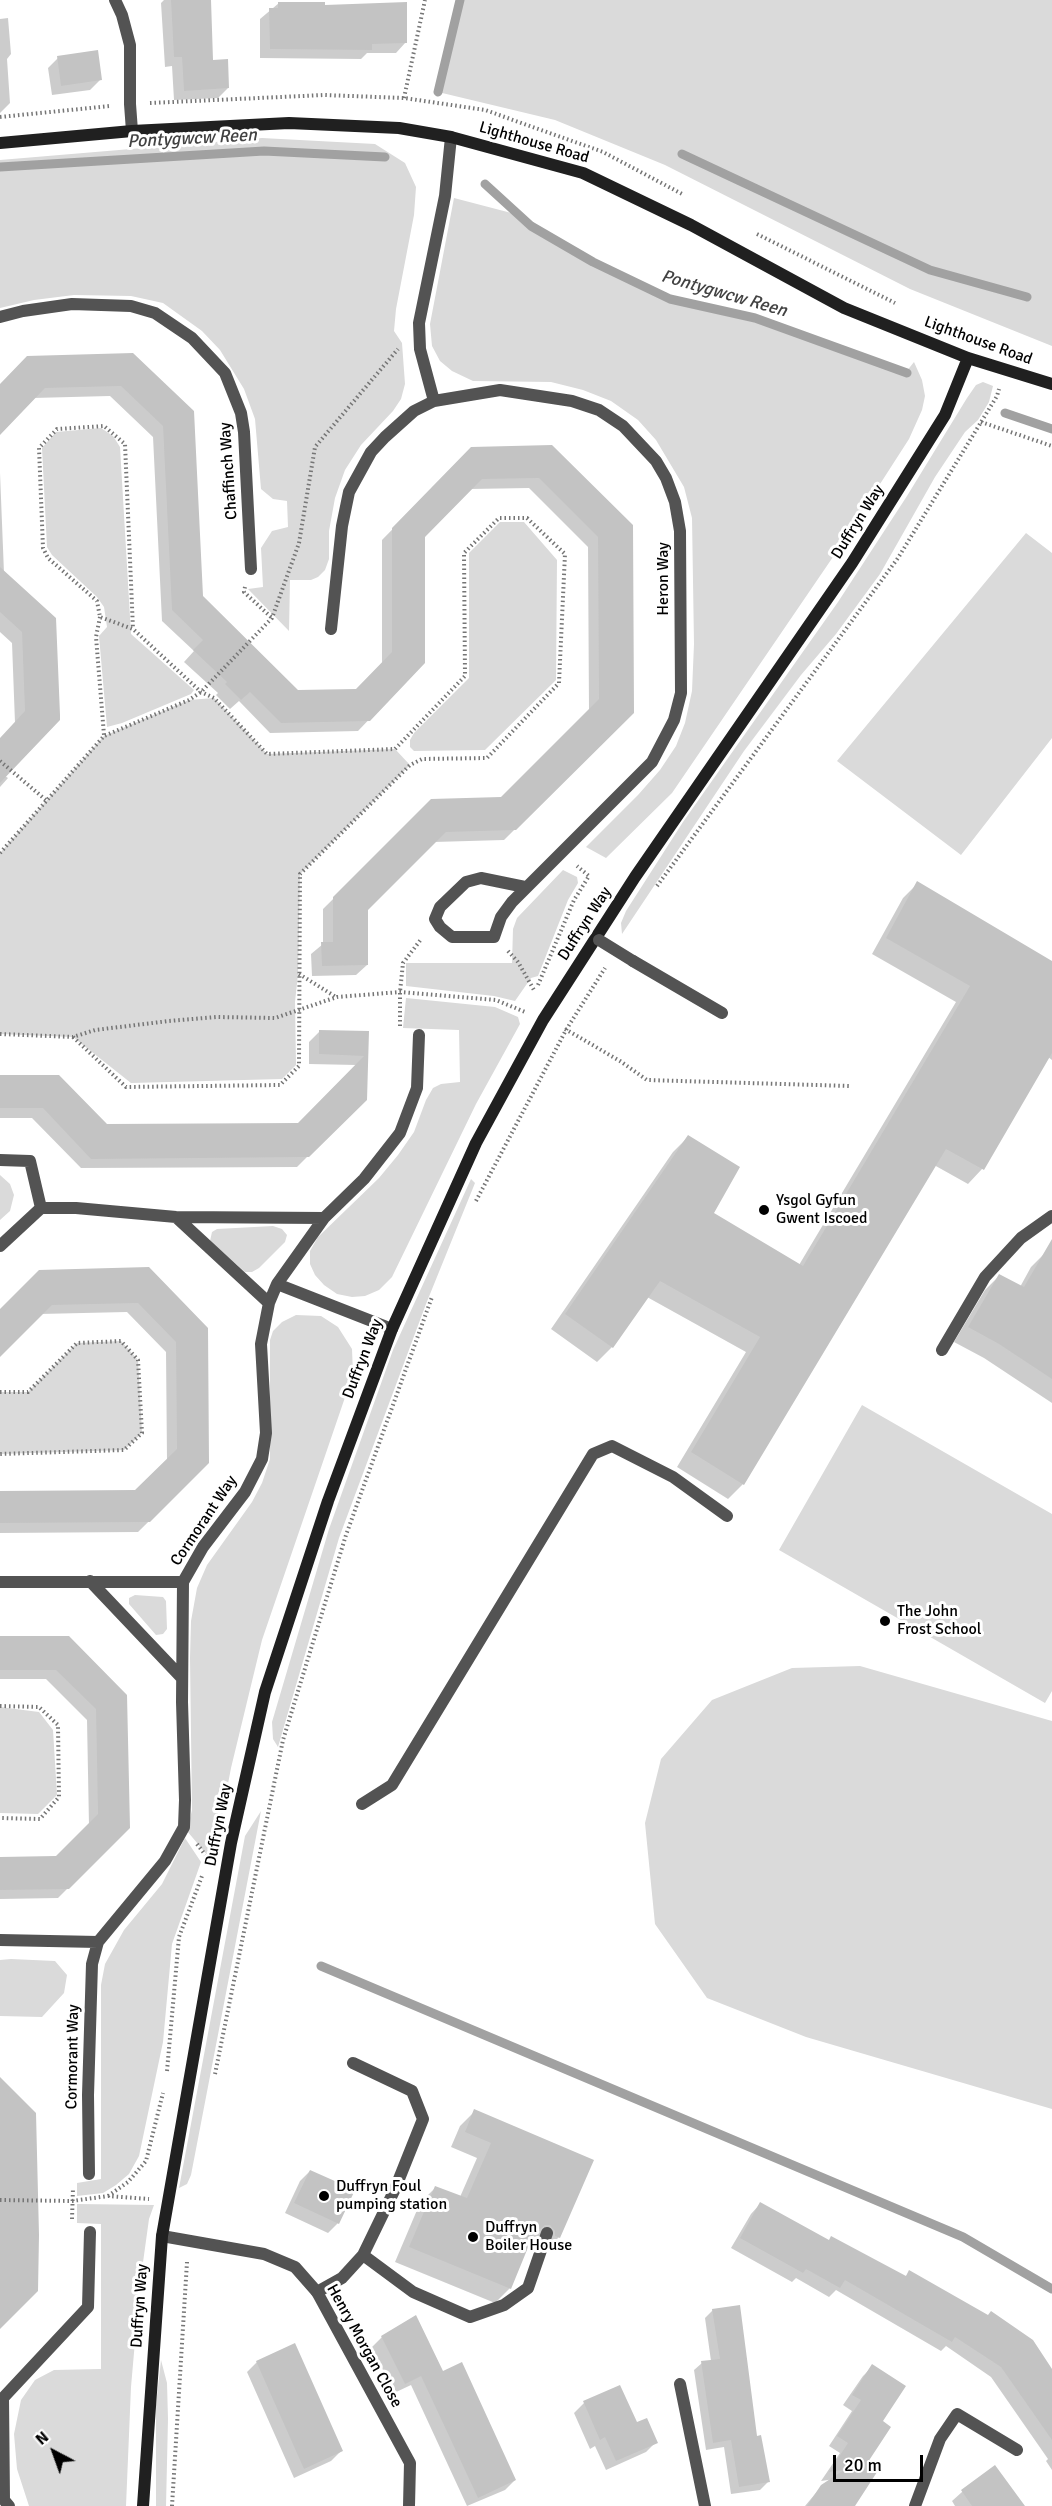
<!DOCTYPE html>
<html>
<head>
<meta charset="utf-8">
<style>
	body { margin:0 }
	#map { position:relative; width:1052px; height:2506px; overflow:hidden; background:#fff; font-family:Signika,sans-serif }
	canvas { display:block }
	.north { position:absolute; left:24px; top:2422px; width:60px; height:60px; -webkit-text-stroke:4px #fff; paint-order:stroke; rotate:319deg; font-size:16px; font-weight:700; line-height:24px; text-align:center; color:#000 }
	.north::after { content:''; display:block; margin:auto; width:21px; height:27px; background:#000; clip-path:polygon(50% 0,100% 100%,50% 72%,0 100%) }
	.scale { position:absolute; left:833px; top:2455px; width:90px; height:27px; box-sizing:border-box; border:3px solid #000; border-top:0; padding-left:8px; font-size:18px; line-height:21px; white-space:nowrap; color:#000; -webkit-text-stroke:4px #fff; paint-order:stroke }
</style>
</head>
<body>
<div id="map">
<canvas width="1052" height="2506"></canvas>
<div class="north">N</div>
<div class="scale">20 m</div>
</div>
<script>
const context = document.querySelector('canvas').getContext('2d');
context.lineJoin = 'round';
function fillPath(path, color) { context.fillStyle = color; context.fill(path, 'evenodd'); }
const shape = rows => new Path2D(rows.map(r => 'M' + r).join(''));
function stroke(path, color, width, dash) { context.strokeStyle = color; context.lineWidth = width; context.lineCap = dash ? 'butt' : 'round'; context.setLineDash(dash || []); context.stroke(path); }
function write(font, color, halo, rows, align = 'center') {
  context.font = font + ' Signika,sans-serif'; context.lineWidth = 6; context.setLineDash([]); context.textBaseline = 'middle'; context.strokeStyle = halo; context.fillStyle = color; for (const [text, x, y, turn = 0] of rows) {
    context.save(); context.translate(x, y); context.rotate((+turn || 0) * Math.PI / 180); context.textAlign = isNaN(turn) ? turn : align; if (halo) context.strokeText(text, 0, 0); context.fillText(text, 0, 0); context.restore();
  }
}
fillPath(shape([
	[460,0,1052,0,1052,346,910,289,665,165,555,120,438,92],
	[262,138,375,144,405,163,416,187,414,215,396,309,394,331,402,343,405,384,401,399,393,411,361,445,345,470,335,498,329,531,329,559,325,570,318,577,311,580,290,580,289,631,248,589,263,587,261,548,272,531,288,527,287,501,273,499,261,489,255,419,244,389,220,350,202,331,163,303,131,296,74,295,34,300,0,308,0,160],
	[454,198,519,215,531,226,593,262,670,299,755,318,906,372,914,362,922,380,925,396,922,410,909,439,835,554,672,793,606,858,586,847,638,795,660,770,676,746,685,723,692,691,694,644,692,518,684,487,656,440,638,420,611,401,583,390,551,382,473,381,452,371,440,361,432,346,430,324],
	[983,382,993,386,989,402,978,420,965,432,935,477,880,574,836,634,801,675,744,751,622,934,621,923,626,911,683,822,838,602,907,496,967,398,976,385],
	[101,428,113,436,120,447,131,634,194,690,191,694,122,723,107,727,99,636,107,627,104,607,97,597,52,555,47,547,42,448,56,432],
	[500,522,524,522,557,560,556,680,485,750,414,751,410,747,410,740,414,733,469,678,469,553],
	[1026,533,1052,553,1052,738,961,855,837,761],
	[214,698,267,754,395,749,410,765,300,874,298,974,295,1002,296,1065,282,1079,131,1083,73,1037,0,1034,0,853,104,736,189,700],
	[563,870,577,877,578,883,568,900,538,976,531,978,515,1001,494,996,406,986,406,963,512,963,513,929,517,918],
	[406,998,495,1007,518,1017,520,1024,476,1104,392,1277,379,1290,365,1296,352,1297,337,1294,324,1285,315,1275,310,1264,310,1251,318,1237,379,1178,398,1155,414,1132,426,1100,433,1088,441,1084,460,1082,459,1030,403,1028],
	[0,1175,10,1184,14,1195,10,1211,0,1220],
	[471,1179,475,1183,426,1304,339,1538,278,1747,273,1739,272,1722,329,1529,393,1350],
	[273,1226,282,1229,287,1235,285,1242,259,1268,252,1272,245,1272,210,1241,212,1232,217,1229],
	[296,1315,321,1316,338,1327,352,1349,353,1374,262,1640,231,1768,216,1847,208,1856,187,1831,192,1810,190,1658,191,1621,197,1588,207,1565,252,1502,262,1483,270,1459,270,1340,273,1331,282,1322],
	[121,1341,138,1360,142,1433,124,1450,0,1454,0,1392,28,1392,77,1343],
	[862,1405,1052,1514,1052,1691,1045,1703,779,1550],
	[135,1595,163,1597,166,1601,167,1629,163,1634,156,1635,129,1604,129,1598],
	[860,1666,1052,1721,1052,2109,806,2037,707,1998,655,1924,645,1823,661,1759,712,1700,792,1668],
	[0,1707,39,1712,53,1730,57,1795,38,1814,0,1813],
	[261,1811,191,2175,187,2184,179,2188,245,1836],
	[185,1838,201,1862,172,1944,163,2042,139,2156,129,2174,116,2185,103,2193,77,2196,77,2183,101,2179,101,1985,105,1964,124,1930,162,1884],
	[11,1959,55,1961,67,1975,64,1993,42,2017,0,2016,0,1960],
	[77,2204,154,2205,149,2219,140,2284,131,2387,126,2506,29,2506,17,2469,14,2434,21,2400,35,2380,54,2370,101,2369,101,2224,77,2223],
	[161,2360,167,2383,168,2419,166,2506,156,2506,156,2405]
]), '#dadada');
fillPath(shape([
	[164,0,209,0,212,61,228,88,218,98,174,100,172,66,165,67,161,3],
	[279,3,323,6,406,42,396,53,367,53,361,59,260,58,260,19],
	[8,18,11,54,7,59,10,103,0,113,0,19],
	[58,58,100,80,90,90,52,95,48,68],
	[132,355,193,412,201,596,298,692,356,690,382,664,382,540,472,448,552,447,631,525,633,712,504,840,434,842,366,910,367,965,356,975,312,976,311,954,323,944,323,909,432,801,501,799,589,711,588,547,529,488,470,489,423,537,424,662,358,731,270,733,239,701,230,709,216,695,218,693,184,662,194,651,162,621,153,437,110,396,33,398,0,433,0,386],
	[0,473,4,573,54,619,5,776,8,778,0,787,0,740,15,723,12,643,0,632],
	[918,883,1052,963,1052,1060,1048,1057,982,1169,968,1184,934,1165,743,1484,728,1499,677,1467,746,1352,647,1297,612,1347,597,1362,551,1329,673,1152,688,1137,712,1213,799,1265,956,1002,872,954,903,898],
	[320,1031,367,1033,365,1099,297,1167,81,1168,32,1118,0,1118,0,1076,107,1126,298,1124,356,1065,309,1064,309,1042],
	[1046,1252,1052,1256,1052,1403,984,1358,954,1342,985,1290,1000,1275,1020,1287,1031,1267],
	[148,1269,207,1329,208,1463,138,1532,0,1533,0,1493,135,1491,167,1461,166,1352,127,1312,40,1314,0,1354,0,1311],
	[0,1637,124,1693,129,1827,58,1898,0,1899,0,1858,57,1857,89,1826,87,1720,46,1679,0,1679],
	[475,2111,592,2160,559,2237,544,2252,535,2240,530,2239,510,2288,495,2303,395,2262,420,2203,435,2188,460,2197,477,2158,451,2147,460,2126],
	[310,2171,338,2223,328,2233,285,2213,300,2181],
	[760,2204,828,2241,905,2277,910,2272,1052,2372,1052,2470,1046,2461,1048,2459,991,2377,946,2346,941,2351,836,2290,829,2297,796,2278,792,2282,731,2248,751,2214],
	[713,2310,768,2482,760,2490,731,2494,724,2447,706,2450,694,2370,702,2363,711,2361,705,2318],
	[382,2337,443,2373,515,2480,505,2490,467,2506,411,2385,394,2393,372,2347],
	[257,2362,341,2451,331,2461,294,2478,247,2372],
	[873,2366,881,2422,854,2506,805,2506,820,2488,835,2479,821,2481,840,2453,829,2446,852,2411,843,2405,863,2376],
	[584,2403,636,2424,656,2442,646,2452,606,2470,595,2446,590,2449,574,2413],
	[994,2467,1021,2506,955,2506,952,2501,962,2492]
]), '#0003');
stroke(shape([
	[438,92,460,0],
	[682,154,930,270,1027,297],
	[0,167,264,151,385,157],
	[485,184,531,226,593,262,670,299,755,318,907,373],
	[1005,413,1052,429],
	[321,1966,963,2237,1052,2289]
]), '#a1a1a1', 9);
fillPath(shape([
	[171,0,211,0,213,60,228,59,229,88,184,91,182,57,174,57],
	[278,2,325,2,325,5,407,2,407,43,372,44,372,50,270,49,269,8,278,8],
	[98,50,102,80,61,86,57,56],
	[133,353,194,411,203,596,298,690,356,689,392,652,392,528,471,447,552,445,633,525,634,713,516,830,446,832,368,910,368,965,322,966,321,942,333,942,333,897,431,799,501,797,599,699,598,537,539,478,482,479,425,537,425,663,370,721,281,723,250,692,241,700,225,684,227,682,193,650,203,640,172,610,163,426,121,386,45,388,0,435,0,384,27,356],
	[0,567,56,618,60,715,60,720,0,783,0,738,25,711,22,632,0,612],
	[917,881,1052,961,1052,1053,984,1170,946,1149,744,1485,691,1452,760,1337,660,1281,613,1348,565,1314,688,1135,740,1167,714,1213,803,1266,970,986,886,938],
	[319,1030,369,1031,367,1100,309,1157,91,1159,43,1108,0,1108,0,1075,59,1075,107,1124,298,1123,364,1056,319,1054],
	[1052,1239,1052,1379,999,1344,968,1327,999,1274,1024,1287],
	[149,1267,208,1328,209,1463,150,1522,0,1523,0,1491,135,1490,177,1449,176,1342,138,1303,52,1305,0,1357,0,1309,39,1270],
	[0,1636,69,1636,127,1695,130,1828,69,1889,0,1890,0,1857,56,1856,98,1814,96,1709,56,1670,0,1670],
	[0,2077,36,2113,39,2235,38,2291,0,2329],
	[474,2109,594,2160,560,2238,555,2236,555,2231,550,2225,545,2225,540,2229,536,2228,511,2289,409,2247,435,2186,467,2198,491,2143,465,2132],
	[310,2170,355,2190,339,2224,294,2203],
	[760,2202,829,2240,831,2236,906,2276,909,2270,988,2315,991,2311,1033,2340,1052,2369,1052,2440,1001,2367,955,2337,952,2342,845,2280,840,2288,806,2269,803,2273,740,2238],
	[740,2305,757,2436,761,2435,770,2482,739,2487,731,2440,713,2443,701,2361,720,2359,712,2309],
	[416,2315,443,2371,462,2362,516,2480,478,2498,421,2376,405,2384,381,2336],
	[295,2343,343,2451,304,2469,256,2361],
	[872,2364,906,2386,883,2421,891,2427,868,2462,879,2469,855,2506,807,2506,821,2485,844,2470,829,2472,848,2443,837,2436,861,2400,852,2395],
	[620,2385,637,2422,647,2418,658,2443,616,2461,605,2437,600,2440,583,2401],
	[995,2465,1025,2506,972,2506,961,2490]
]), '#c3c3c3');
stroke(shape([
	[404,98,425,0],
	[150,103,324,95,404,98,485,110,603,152,684,195],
	[0,117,110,106],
	[757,234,895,303],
	[981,422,1052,446],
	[245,587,244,592,272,618],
	[100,617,96,637,104,735],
	[0,761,47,801],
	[0,853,104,736,189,700,201,692,272,618,299,543,315,447,398,349],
	[657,886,898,558,997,396,999,389],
	[508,951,518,962,534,990],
	[299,974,336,997],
	[538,985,574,900,589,876,577,866],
	[400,1026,400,992,403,963,422,938],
	[565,1029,620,1061,647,1080,850,1086],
	[0,1034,73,1037,95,1030,169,1021,217,1017,275,1018,337,997,400,992,496,1000,525,1012],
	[73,1037,126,1087,280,1085,299,1066,300,874,410,765,422,759,487,758,559,683,565,554,527,518,499,518,464,553,465,676,395,749,267,754,214,698,201,692,133,629,100,617,97,601,48,558,43,548,39,448,57,429,104,426,125,444,133,629],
	[476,1201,566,1030,605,968],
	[0,1392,28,1392,77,1343,121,1341,138,1360,142,1433,124,1450,0,1454],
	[0,1706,39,1707,58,1725,59,1797,40,1819,0,1818],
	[197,1844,207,1857],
	[167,2071,179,1937,202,1876],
	[215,2074,283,1740,346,1535,432,1297],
	[108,2196,128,2182,146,2161,163,2093],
	[0,2200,72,2201,108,2196,149,2199],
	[72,2219,73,2188],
	[172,2506,187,2262]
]), '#757575', 4, [1.5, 3]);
stroke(shape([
	[633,961,722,1013],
	[942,1350,985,1277,1021,1238,1052,1216],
	[362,1804,392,1785,593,1454,612,1446,673,1477,727,1516],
	[363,2255,413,2292,470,2317,504,2305,528,2288,547,2233],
	[317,2292,342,2278,363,2255,395,2189,423,2119,412,2091,353,2063]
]), '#535353', 12);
stroke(shape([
	[115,0,122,15,130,45,130,104,132,131],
	[0,317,23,311,72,304,131,306,155,313,192,338,225,373,241,413,244,432,251,569],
	[434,401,500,390,572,401,599,410,623,426,656,461,666,478,675,502,680,531,681,693,674,720,652,762,512,902,501,917,494,937,452,937,440,927,435,919,440,907,466,882,481,878,525,887],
	[331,629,342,526,349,492,371,452,385,437,414,411,434,401,420,349,419,323,445,196,451,137],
	[0,1160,30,1161,41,1208],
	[176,1217,269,1303],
	[0,1246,41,1208,76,1208,176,1217,324,1218],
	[277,1284,324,1218,364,1179,400,1133,417,1088,419,1035],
	[90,1581,182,1678],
	[0,1582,183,1582],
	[0,1940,98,1942],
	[89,2174,88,2095,92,1964,98,1942,165,1861,184,1827,185,1800,182,1702,183,1582,203,1547,245,1492,262,1459,266,1433,261,1344,269,1303,277,1284,392,1329],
	[162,2236,264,2254,295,2267,317,2292,410,2463,409,2506],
	[680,2384,705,2506],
	[9,2506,4,2500,3,2398,88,2307,90,2232],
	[915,2506,940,2439,957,2414,1017,2450]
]), '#535353', 12);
stroke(shape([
	[0,143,132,131,289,123,399,128,451,137,583,173,691,225,844,308,968,358,1052,384],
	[143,2506,162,2236,231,1843,265,1692,328,1501,392,1329,476,1143,543,1020,635,877,852,563,945,415,968,358]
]), '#202020', 12);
stroke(shape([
	[599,940,633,961]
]), '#535353', 12);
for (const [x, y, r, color] of [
	[764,1210,6,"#000"],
	[885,1621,6,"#000"],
	[324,2196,6,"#000"],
	[473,2237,6,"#000"]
]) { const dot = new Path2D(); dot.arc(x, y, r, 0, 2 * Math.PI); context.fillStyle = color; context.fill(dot); stroke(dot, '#fff', 2); }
write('16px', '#000', '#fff', [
	["Lighthouse Road",534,143,16],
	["Lighthouse Road",978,341,20],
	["Chaffinch Way",229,471,-94],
	["Duffryn Way",858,522,-58],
	["Heron Way",664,579,-90],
	["Duffryn Way",585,924,-57],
	["Duffryn Way",363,1359,-69],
	["Cormorant Way",204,1521,-56],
	["Duffryn Way",219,1825,-79],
	["Cormorant Way",73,2057,-89],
	["Duffryn Way",140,2306,-86],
	["Henry Morgan Close",364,2346,61]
]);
write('16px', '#000', '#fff', [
	["Ysgol Gyfun",776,1201],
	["Gwent Iscoed",776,1219],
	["The John",897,1612],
	["Frost School",897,1630],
	["Duffryn Foul",336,2187],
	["pumping station",336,2205],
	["Duffryn",485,2228],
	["Boiler House",485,2246]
], 'left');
write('italic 18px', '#424242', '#fff', [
	["Pontygwcw Reen",192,139,-3],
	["Pontygwcw Reen",724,294,16]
]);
</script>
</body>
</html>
